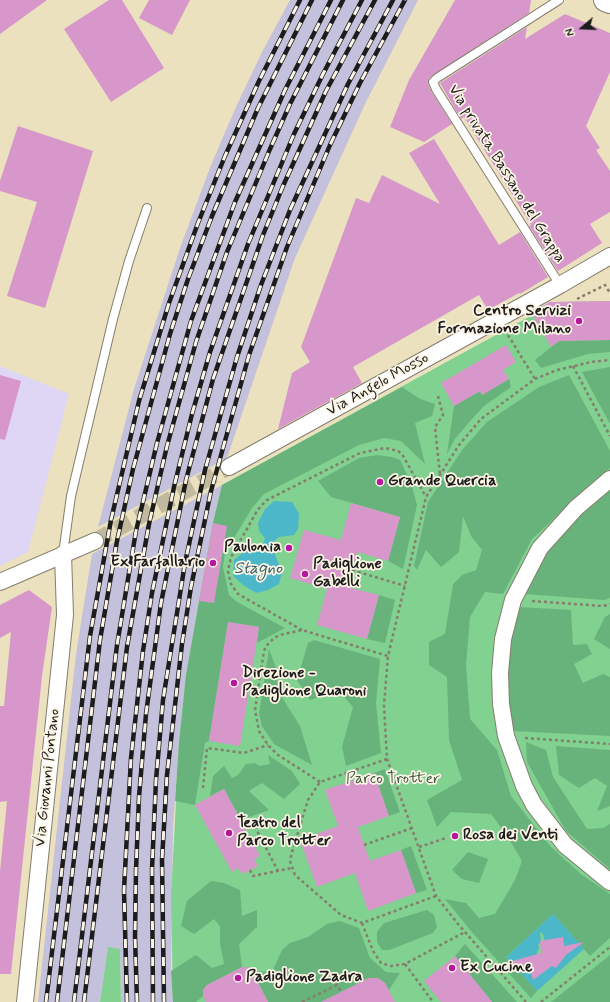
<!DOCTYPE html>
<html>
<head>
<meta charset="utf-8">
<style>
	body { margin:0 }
	#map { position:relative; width:610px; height:1002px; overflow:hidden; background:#ebe1be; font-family:Mynerve,sans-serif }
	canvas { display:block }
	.north { position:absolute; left:562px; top:8px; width:40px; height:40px; -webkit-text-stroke:3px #fcf5e5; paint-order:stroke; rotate:251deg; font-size:11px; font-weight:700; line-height:16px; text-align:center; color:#1c1c1c }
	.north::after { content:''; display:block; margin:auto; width:14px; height:18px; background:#1c1c1c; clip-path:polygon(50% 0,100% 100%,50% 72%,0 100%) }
</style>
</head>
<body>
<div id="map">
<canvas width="610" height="1002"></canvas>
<div class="north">N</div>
</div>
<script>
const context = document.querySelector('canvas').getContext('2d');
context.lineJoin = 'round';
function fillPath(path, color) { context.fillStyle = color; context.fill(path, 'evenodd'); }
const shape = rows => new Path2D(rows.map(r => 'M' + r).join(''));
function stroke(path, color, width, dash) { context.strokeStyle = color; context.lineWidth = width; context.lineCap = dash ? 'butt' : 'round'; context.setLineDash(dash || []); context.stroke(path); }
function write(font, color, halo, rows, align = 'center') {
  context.font = font + ' Mynerve,sans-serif'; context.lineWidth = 3.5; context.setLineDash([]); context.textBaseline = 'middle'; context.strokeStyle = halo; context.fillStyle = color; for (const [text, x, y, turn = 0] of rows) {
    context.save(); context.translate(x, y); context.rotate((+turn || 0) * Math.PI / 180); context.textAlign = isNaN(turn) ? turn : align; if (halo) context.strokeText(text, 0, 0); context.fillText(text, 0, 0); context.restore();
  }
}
fillPath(shape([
	[0,366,69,394,28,552,0,566]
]), '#dfd5f5');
fillPath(shape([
	[290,0,418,0,365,104,295,258,227,458,98,527,134,389,180,248,211,165,236,107,262,52],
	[222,485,213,523,199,601,186,675,179,743,173,827,171,971,173,1002,121,1002,120,950,108,948,100,1002,38,1002,76,654,92,554]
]), '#c3c1db');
fillPath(shape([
	[610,301,610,1002,173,1002,171,897,179,743,186,675,199,601,213,523,222,485,556,302],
	[108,947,120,949,121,1002,100,1002]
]), '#81d191');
fillPath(shape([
	[610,340,610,352,588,354,541,368,535,360,559,341],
	[610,367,610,424,582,372],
	[569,375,610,451,610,468,595,480,532,539,503,594,485,592,470,617,466,665,470,719,497,750,511,796,551,847,582,875,610,894,610,938,590,956,553,914,506,957,537,991,531,998,471,931,445,899,466,903,479,918,495,914,515,880,522,861,506,834,491,814,451,812,437,827,427,800,462,780,449,740,447,677,429,665,429,642,445,634,453,584,462,575,476,570,482,550,471,536,463,516,459,552,441,567,426,550,417,570,414,566,428,502,462,450,487,422,539,387],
	[509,379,511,387,484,406,471,420,455,439,447,454,454,406,480,391,482,395],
	[402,387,420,399,435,404,432,416,415,423,425,464,401,441,384,438,359,445,264,494,252,508,225,553,223,567,229,595,237,602,285,628,257,643,259,627,228,622,209,741,205,743,195,805,175,801,179,743,186,675,213,523,222,485],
	[377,455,392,457,400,460,411,483,417,505,403,569,388,561,400,517,331,497,318,481,359,458],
	[610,491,610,598,604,600,525,594,542,555,592,503],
	[379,595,395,600,385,643,367,639],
	[519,607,571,610,573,645,587,644,592,654,574,664,583,683,603,674,610,677,610,736,513,731,507,701,508,672,510,637],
	[610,614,610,649,594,639,605,617],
	[314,640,380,659,376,703,381,753,346,766,342,747,353,707,339,691,310,700,297,680,308,643],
	[269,649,276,668,278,691,300,726,312,765,274,744,262,726,259,713],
	[526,742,546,750,553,777,587,829,603,828,610,824,610,869,566,831,527,762],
	[556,746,610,750,610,806,597,811,607,786,595,778,579,788,559,775],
	[268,755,292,771,300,784,284,799,262,783,249,791,269,810,241,820,224,789,210,796,213,776,224,766,232,778,238,775,246,764,255,763,259,766,270,764],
	[385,769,400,812,389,816,374,773],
	[411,846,427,890,416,893,401,850],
	[468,852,488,859,479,883,462,879,452,870],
	[211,881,224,883,240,890,242,916,257,910,257,927,239,944,242,967,207,985,203,990,203,996,196,1002,173,1002,171,971,196,955,212,968,224,964,220,944,220,926,214,919,194,934,181,926,187,901],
	[427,910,434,915,437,927,433,933,389,950,382,950,377,942,377,932,384,923],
	[340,921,359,928,370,958,386,972,400,973,389,990,385,983,378,978,369,978,321,1002,268,1002,252,971,272,972,282,950,290,943,308,937,327,924],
	[465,944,517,1002,492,1002,455,956],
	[610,955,610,1002,551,1002]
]), '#68b37b');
fillPath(shape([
	[274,501,292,502,299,514,298,529,294,535,279,537,273,542,274,552,282,572,279,584,268,590,256,593,243,585,233,576,234,560,252,545,263,544,265,538,259,531,258,523,265,509],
	[553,914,584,949,537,991,506,957],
	[540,932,543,934,545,942,554,939,531,973,524,960,525,957,535,957,539,948,538,944,541,943]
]), '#4db7ca');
fillPath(shape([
	[0,0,47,0,0,34],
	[109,0,122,0,164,68,111,102,64,29],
	[149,0,190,0,172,35,139,18],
	[455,0,531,0,529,13,429,78,428,84,431,91,452,124,424,142,390,127,409,80],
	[565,14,610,33,610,72,586,126,600,148,596,150,610,171,610,212,590,224,602,243,558,271,529,226,531,225,464,117,461,119,440,83,527,27,525,39],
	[18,126,93,151,45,308,7,296,37,202,0,191,0,181],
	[434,139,499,245,520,232,548,277,520,294,519,293,488,310,479,295,353,367,362,383,278,429,292,373,310,362,301,347,356,198,369,203,382,175,440,204,409,153],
	[610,301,610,340,559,341,551,347,531,312,550,302],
	[506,345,516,362,503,370,509,379,482,395,480,391,454,406,441,383],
	[0,375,21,381,5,440,0,439],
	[351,503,400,517,388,561,357,552,352,570,347,587,379,595,367,639,317,625,327,589,290,578,304,530,341,540],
	[213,523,227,526,214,603,199,601],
	[29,590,52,607,42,676,11,974,0,974,0,871,7,801,0,802,0,706,4,706,11,632,0,638,0,605],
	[228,622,259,627,240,746,209,741],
	[374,773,389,816,358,827,364,845,370,861,401,850,416,893,368,911,355,873,317,887,300,840,338,826,325,790],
	[224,789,260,856,254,859,258,866,242,874,238,868,232,872,195,805],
	[563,937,564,946,584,942,566,955,556,968,552,966,533,980,530,970,502,964,541,953,540,941],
	[455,956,492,1002,441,1002,424,981],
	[242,967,248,967,252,971,268,1002,206,1002,203,996,203,990,207,985],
	[369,978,378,978,385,983,395,1002,321,1002]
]), '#d797cb');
stroke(shape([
	[95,541,229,467]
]), '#c2ba9e', 16, [16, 8]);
const lane = shape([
	[559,0,437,78,433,82,436,89,560,285],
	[63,554,71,496,113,319,129,261,147,208]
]);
const street = shape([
	[229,467,560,285,610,256],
	[610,479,576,508,540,548,513,600,503,639,500,673,501,704,506,736,524,786,534,805,565,845,610,882],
	[0,582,95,541],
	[25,1002,65,615,63,554]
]);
const secondary = shape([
	[605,0,610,2]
]);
stroke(lane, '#847e6d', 10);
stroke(street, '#847e6d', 18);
stroke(secondary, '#847e6d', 24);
stroke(shape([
	[577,299,605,285,610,293],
	[508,335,535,379],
	[573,366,610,436],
	[438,396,443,415,435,427,440,475],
	[352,570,405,586],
	[532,601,603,606,610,604],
	[302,630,238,594,231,584,228,571,231,557,257,511,262,505,267,500,360,453,385,448,398,451,402,454,426,497],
	[525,738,610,744],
	[387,759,320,782,308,800,292,852,290,861,295,875,341,915,362,923,436,896],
	[320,782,278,755,268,745,259,731,255,710,264,651,266,646,274,638,280,635,302,630,388,656],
	[203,788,207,748,244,753,268,745],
	[252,821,278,871],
	[364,845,412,828],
	[255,846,263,841],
	[419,847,446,838],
	[250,870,253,876,292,868],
	[362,923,373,951,381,963,391,966,405,964,465,932],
	[405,964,433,1002],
	[302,1002,337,985,341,992],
	[526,1002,458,924,436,896,387,759,384,705,388,656,426,497,459,445,481,419,535,379,557,370,591,362,610,360],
	[541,1002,610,947]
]), '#847e6d', 2.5, [3, 3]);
stroke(lane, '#fff', 8);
stroke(street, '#fff', 16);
stroke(secondary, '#fff', 22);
const rail = shape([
	[46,1002,90,636,111,520,139,401,169,303,198,223,225,156,259,81,300,0],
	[57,1002,100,640,117,541,133,469,170,334,188,279,212,216,258,108,312,0],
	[74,1002,117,645,136,531,157,443,191,321,235,202,285,90,331,0],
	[84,1002,127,647,149,524,167,446,196,342,227,252,270,149,290,104,343,0],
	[127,1002,124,890,131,758,143,651,152,593,174,487,192,414,210,352,248,244,294,134,323,74,362,0],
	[137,1002,135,936,136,870,139,797,146,714,161,603,186,480,213,379,263,235,283,186,326,91,375,0],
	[153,1002,152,869,156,780,163,700,185,563,205,470,237,357,261,285,290,210,348,84,393,0],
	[164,1002,162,860,167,775,182,644,191,587,211,491,249,355,287,247,330,145,360,83,405,0]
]);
stroke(rail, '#1c1c1c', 4.5);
stroke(rail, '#fcf5e5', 3, [9]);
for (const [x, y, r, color] of [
	[579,321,4,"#b5179e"],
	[380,482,4,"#b5179e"],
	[289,548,4,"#b5179e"],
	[213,563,4,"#b5179e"],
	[305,574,4,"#b5179e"],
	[234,683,4,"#b5179e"],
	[229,833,4,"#b5179e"],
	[455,836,4,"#b5179e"],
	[452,968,4,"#b5179e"],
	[238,978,4,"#b5179e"]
]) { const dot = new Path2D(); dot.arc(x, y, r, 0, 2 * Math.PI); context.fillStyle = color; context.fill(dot); stroke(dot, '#fcf5e5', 1.5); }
write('16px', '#1c1c1c', '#fcf5e5', [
	["Via privata Bassano del Grappa",506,174,58],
	["Via Angelo Mosso",378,385,-29],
	["Via Giovanni Pontano",48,778,-84]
]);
write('bold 16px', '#1c1c1c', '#fcf5e5', [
	["Centro Servizi",571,312,"right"],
	["Formazione Milano",571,330,"right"],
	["Grande Quercia",388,482],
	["Paulonia",281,548,"right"],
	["Ex Farfallario",205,563,"right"],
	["Padiglione",313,565],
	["Gabelli",313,583],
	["Direzione -",242,674],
	["Padiglione Quaroni",242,692],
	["Teatro del",237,824],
	["Parco Trotter",237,842],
	["Rosa dei Venti",463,836],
	["Ex Cucine",460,968],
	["Padiglione Zadra",246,978]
], 'left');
write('16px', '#3f5b45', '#fcf5e5', [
	["Parco Trotter",393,780]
]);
write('italic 17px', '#305a62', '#fcf5e5', [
	["Stagno",258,569]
]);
</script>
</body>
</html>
